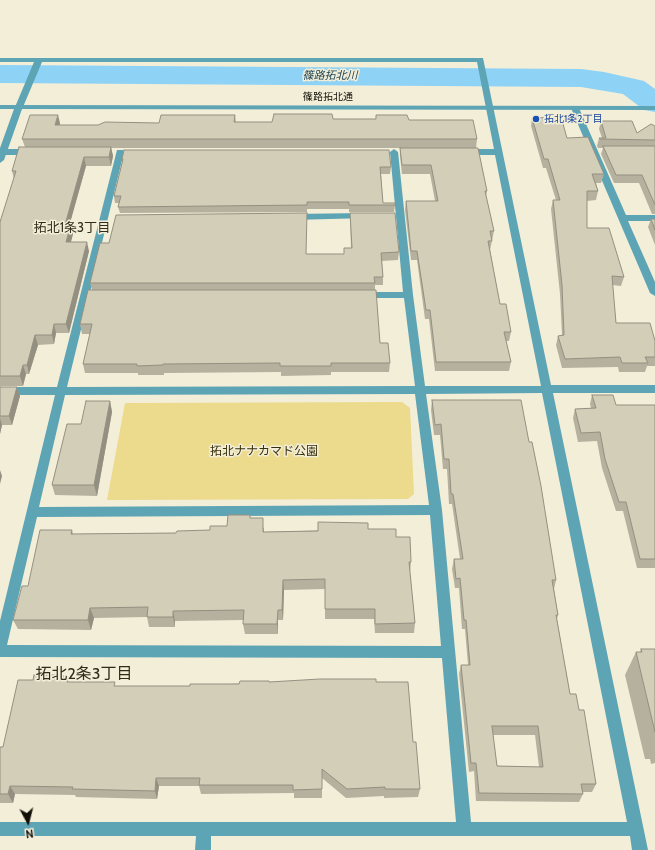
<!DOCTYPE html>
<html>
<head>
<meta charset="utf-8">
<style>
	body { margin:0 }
	#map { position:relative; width:655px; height:850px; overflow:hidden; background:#f3eed8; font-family:Cabin,sans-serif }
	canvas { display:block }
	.north { position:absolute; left:8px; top:802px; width:40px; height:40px; -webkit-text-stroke:3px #f3eed8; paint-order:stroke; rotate:173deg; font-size:11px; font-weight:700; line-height:16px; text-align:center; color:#100e07 }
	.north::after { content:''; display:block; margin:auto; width:14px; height:18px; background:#100e07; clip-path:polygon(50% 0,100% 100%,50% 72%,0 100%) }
</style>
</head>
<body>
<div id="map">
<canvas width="655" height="850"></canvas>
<div class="north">N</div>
</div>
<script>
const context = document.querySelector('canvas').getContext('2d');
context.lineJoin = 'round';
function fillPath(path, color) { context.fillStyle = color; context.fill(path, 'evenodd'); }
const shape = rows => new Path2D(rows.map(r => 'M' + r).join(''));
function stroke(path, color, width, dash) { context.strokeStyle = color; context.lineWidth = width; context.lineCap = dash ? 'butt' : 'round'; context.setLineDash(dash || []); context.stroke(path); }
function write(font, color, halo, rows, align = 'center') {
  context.font = font + ' Cabin,"Noto Sans JP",sans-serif'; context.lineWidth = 3; context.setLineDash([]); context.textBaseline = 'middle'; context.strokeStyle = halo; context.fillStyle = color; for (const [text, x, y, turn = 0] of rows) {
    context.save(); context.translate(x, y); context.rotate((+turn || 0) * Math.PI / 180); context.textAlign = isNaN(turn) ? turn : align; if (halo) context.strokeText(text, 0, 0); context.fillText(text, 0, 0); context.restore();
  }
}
fillPath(shape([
	[402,402,410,408,414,494,408,499,107,500,125,403]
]), '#ecda8d');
fillPath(shape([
	[0,65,581,69,604,72,644,81,655,89,655,112,644,110,623,94,581,87,0,83,0,65]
]), '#8ed2f6');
fillPath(shape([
	[0,58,483,58,551,385,655,385,655,393,553,393,648,850,632,850,630,836,211,836,211,850,195,850,196,836,0,836,0,822,456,822,442,658,0,657,0,621,55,395,0,395,0,387,57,387,117,150,123,150,124,152,67,387,415,386,404,298,362,298,357,295,362,292,403,292,390,152,394,149,398,152,413,295,425,386,541,386,495,155,464,155,460,152,464,149,494,149,477,62,42,62,23,107,19,109,15,107,34,62,0,62,0,58],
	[542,393,627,822,471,822,442,510,426,394,542,393],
	[415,394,429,505,39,507,65,395,415,394],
	[430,515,441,646,7,645,37,517,430,515],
	[572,106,578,106,579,108,626,215,655,215,655,221,628,221,655,282,655,296,650,293,571,108,572,106],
	[0,149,33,149,37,152,33,155,0,155,0,149],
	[365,213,369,216,368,218,292,220,288,217,292,214,365,213]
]), '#5da4b5');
fillPath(shape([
	[0,105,655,106,655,110,22,109,4,160,0,163,0,148,14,109,0,109,0,105]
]), '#5da4b5');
fillPath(shape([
	[235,115,236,122,272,122,333,119,376,119,376,115,409,120,477,139,476,148,111,148,113,156,111,166,86,166,69,225,73,234,71,242,89,251,69,333,56,333,54,344,38,345,29,374,26,374,23,386,0,386,0,222,14,179,12,171,25,147,22,139,60,123,60,125,98,125,159,123],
	[532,118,567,138,604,174,601,183,596,183,598,191,596,200,587,201,587,228,624,277,621,286,612,285,616,323,655,341,655,366,647,366,645,372,619,372,618,367,562,368,556,345,558,336,562,335,560,294,551,209,553,200,556,200,546,168,543,168,531,126],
	[601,121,637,133,655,126,655,214,652,214,639,183,614,183,601,154,603,148,598,148,597,146,599,138,602,138,599,129],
	[400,148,487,191,486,196,494,231,490,250,500,304,511,332,509,341,506,341,511,362,509,371,435,371,429,319,425,319,417,260,411,260,405,210,406,201,435,201,430,174,402,174,400,156],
	[122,159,391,167,390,174,381,174,383,203,395,205,394,212,349,212,349,209,307,209,307,212,120,213,118,207,119,203,115,203,114,196,122,163],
	[350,213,399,252,398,260,382,261,383,277,383,285,375,285,375,290,380,343,390,363,389,372,331,372,331,375,281,376,281,372,164,373,164,375,138,375,138,373,85,373,83,364,90,334,82,334,80,324,92,290,90,283,306,254,344,254,351,248],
	[651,219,655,219,655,245,648,227],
	[0,387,17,387,20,396,12,425,2,425,0,434],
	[592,395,616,405,655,405,655,568,637,568,623,511,616,511,602,468,597,441,578,442,573,418,575,409,591,408,590,404],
	[432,400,529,442,556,580,554,589,558,615,557,619,570,694,579,710,596,784,592,792,583,792,583,794,579,802,476,801,474,771,469,772,459,674,461,665,468,665,465,629,462,629,459,588,455,588,452,569,454,559,460,559,452,504,449,504,447,469,443,469,440,435,434,435,431,410],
	[493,735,535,735,539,767,497,766],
	[110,401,112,412,97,496,55,495,52,485,81,424],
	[250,518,264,528,264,532,368,529,396,537,411,562,410,572,415,623,414,633,375,633,374,619,325,619,325,589,284,590,283,620,278,620,278,634,245,634,243,624,244,620,175,621,175,627,149,627,147,617,94,618,91,630,18,629,13,620,72,530,73,534,176,533,210,530,227,526],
	[641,649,655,649,655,763,651,764,650,759,645,759,625,675,636,652,640,652],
	[65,680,69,682,116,686,190,686,269,682,376,682,413,742,420,789,418,797,384,798,384,796,346,798,322,778,322,798,294,798,294,793,201,794,199,786,159,786,157,799,76,797,75,795,15,794,13,803,0,803,0,747,3,747]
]), '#b5b19e');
fillPath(shape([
	[58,115,60,123,57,133,55,125],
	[111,147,113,156,111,166,109,157],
	[84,157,86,166,67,234,65,225],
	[71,225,73,234,68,252,66,242],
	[87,242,89,251,69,333,66,324],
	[54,324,56,333,54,344,52,335],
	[35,335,38,345,29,374,27,365],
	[23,365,26,374,23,386,20,376],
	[17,387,20,396,12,425,9,416],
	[110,401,112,412,97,496,94,485],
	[0,418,2,425,0,434],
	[0,470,2,476,0,484],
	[283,580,284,590,283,620,282,610],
	[90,608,94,618,91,630,88,620],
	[278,610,278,634,277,624],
	[173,611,175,621,175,627,173,617],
	[63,675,67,684,62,680],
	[156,778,159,786,157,799,155,791],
	[10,786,15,794,13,803,8,794]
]), '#949081');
const building = shape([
	[274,114,332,114,333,119,376,119,376,115,407,115,409,120,473,120,477,139,22,139,30,115,58,115,55,125,98,125,105,122,159,123,161,115,235,115,234,122,272,122,274,114],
	[561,117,567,138,588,137,604,174,592,174,598,191,587,191,587,228,609,228,624,277,612,276,616,323,650,323,655,341,655,357,645,357,648,363,622,363,620,357,565,359,558,336,564,335,562,285,553,200,560,200,548,159,544,159,532,118,561,117],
	[601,121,632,121,637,133,651,124,655,126,655,140,600,139,599,138,606,138,601,121],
	[603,146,655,146,655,205,642,175,616,175,603,146],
	[19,147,111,147,109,157,84,157,65,225,71,225,66,242,87,242,66,324,54,324,52,335,35,335,27,365,23,365,20,376,0,376,0,222,16,171,12,171,19,147],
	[400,148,478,148,487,191,485,191,494,231,490,231,492,241,488,241,500,304,506,304,511,332,504,332,511,362,436,362,430,310,426,310,417,251,411,251,406,201,438,201,431,165,402,165,400,148],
	[124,150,389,150,391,167,380,167,383,203,395,203,395,205,349,205,349,202,307,202,307,205,118,207,121,196,114,196,123,159,122,159,124,150],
	[307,213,306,254,344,254,344,248,352,248,350,213,395,213,399,252,381,253,383,277,374,277,375,283,90,283,100,243,109,243,116,215,307,213],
	[651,219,655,219,655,230,651,219],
	[88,290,376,290,380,343,388,343,390,363,331,363,331,366,280,366,280,363,163,364,163,365,137,366,137,364,83,364,92,324,80,324,88,290],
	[0,387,17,387,9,416,0,416,0,387],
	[592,395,613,395,616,405,655,405,655,559,640,559,626,502,619,502,605,459,600,432,581,433,575,409,596,408,592,395],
	[432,400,521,400,529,442,532,442,541,486,556,580,552,580,558,615,556,615,570,694,576,694,579,710,584,710,596,784,581,784,583,794,479,793,476,763,471,763,461,665,470,665,466,620,464,620,460,578,456,579,454,559,463,559,453,494,451,494,449,459,444,459,441,424,435,425,432,400],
	[492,726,538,726,543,767,497,766,492,726],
	[86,401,110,401,94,485,52,485,67,424,81,424,86,401],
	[228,515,250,515,250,518,263,518,263,532,318,531,318,522,368,523,368,529,396,529,396,537,410,537,411,562,409,562,415,623,375,624,375,609,325,609,325,579,283,580,282,610,278,610,277,624,243,624,244,610,173,611,173,617,147,617,148,607,90,608,88,620,13,620,22,586,28,586,40,530,72,530,71,534,176,533,177,531,210,530,210,526,227,526,228,515],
	[641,649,655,649,655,732,636,652,642,652,641,649],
	[34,675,63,675,62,680,68,680,67,682,115,682,114,686,190,686,190,684,239,684,240,681,269,681,269,682,320,679,376,679,376,682,408,682,413,742,416,742,420,789,385,789,385,787,347,789,322,769,322,789,293,790,293,785,199,785,200,778,156,778,155,791,72,789,73,787,10,786,8,794,0,794,0,747,3,747,18,680,33,680,34,675]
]);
fillPath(building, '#d3ceb8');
stroke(building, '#949081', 1);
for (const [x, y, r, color] of [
	[536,119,4,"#1a4fb4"]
]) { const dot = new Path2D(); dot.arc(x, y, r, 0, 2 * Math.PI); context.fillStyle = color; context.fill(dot); stroke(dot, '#f3eed8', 1.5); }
write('10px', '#100e07', '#f3eed8', [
	["篠路拓北通",328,97]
]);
write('10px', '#164399', '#f3eed8', [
	["拓北1条2丁目",544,119]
], 'left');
write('italic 11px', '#1c4356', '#f3eed8', [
	["篠路拓北川",330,76]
]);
write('12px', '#372f09', '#f3eed8', [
	["拓北ナナカマド公園",264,451]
]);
write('13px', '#302c1a', '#f3eed8', [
	["拓北1条3丁目",72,228]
]);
write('16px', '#302c1a', '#f3eed8', [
	["拓北2条3丁目",84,674]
]);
</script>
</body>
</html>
